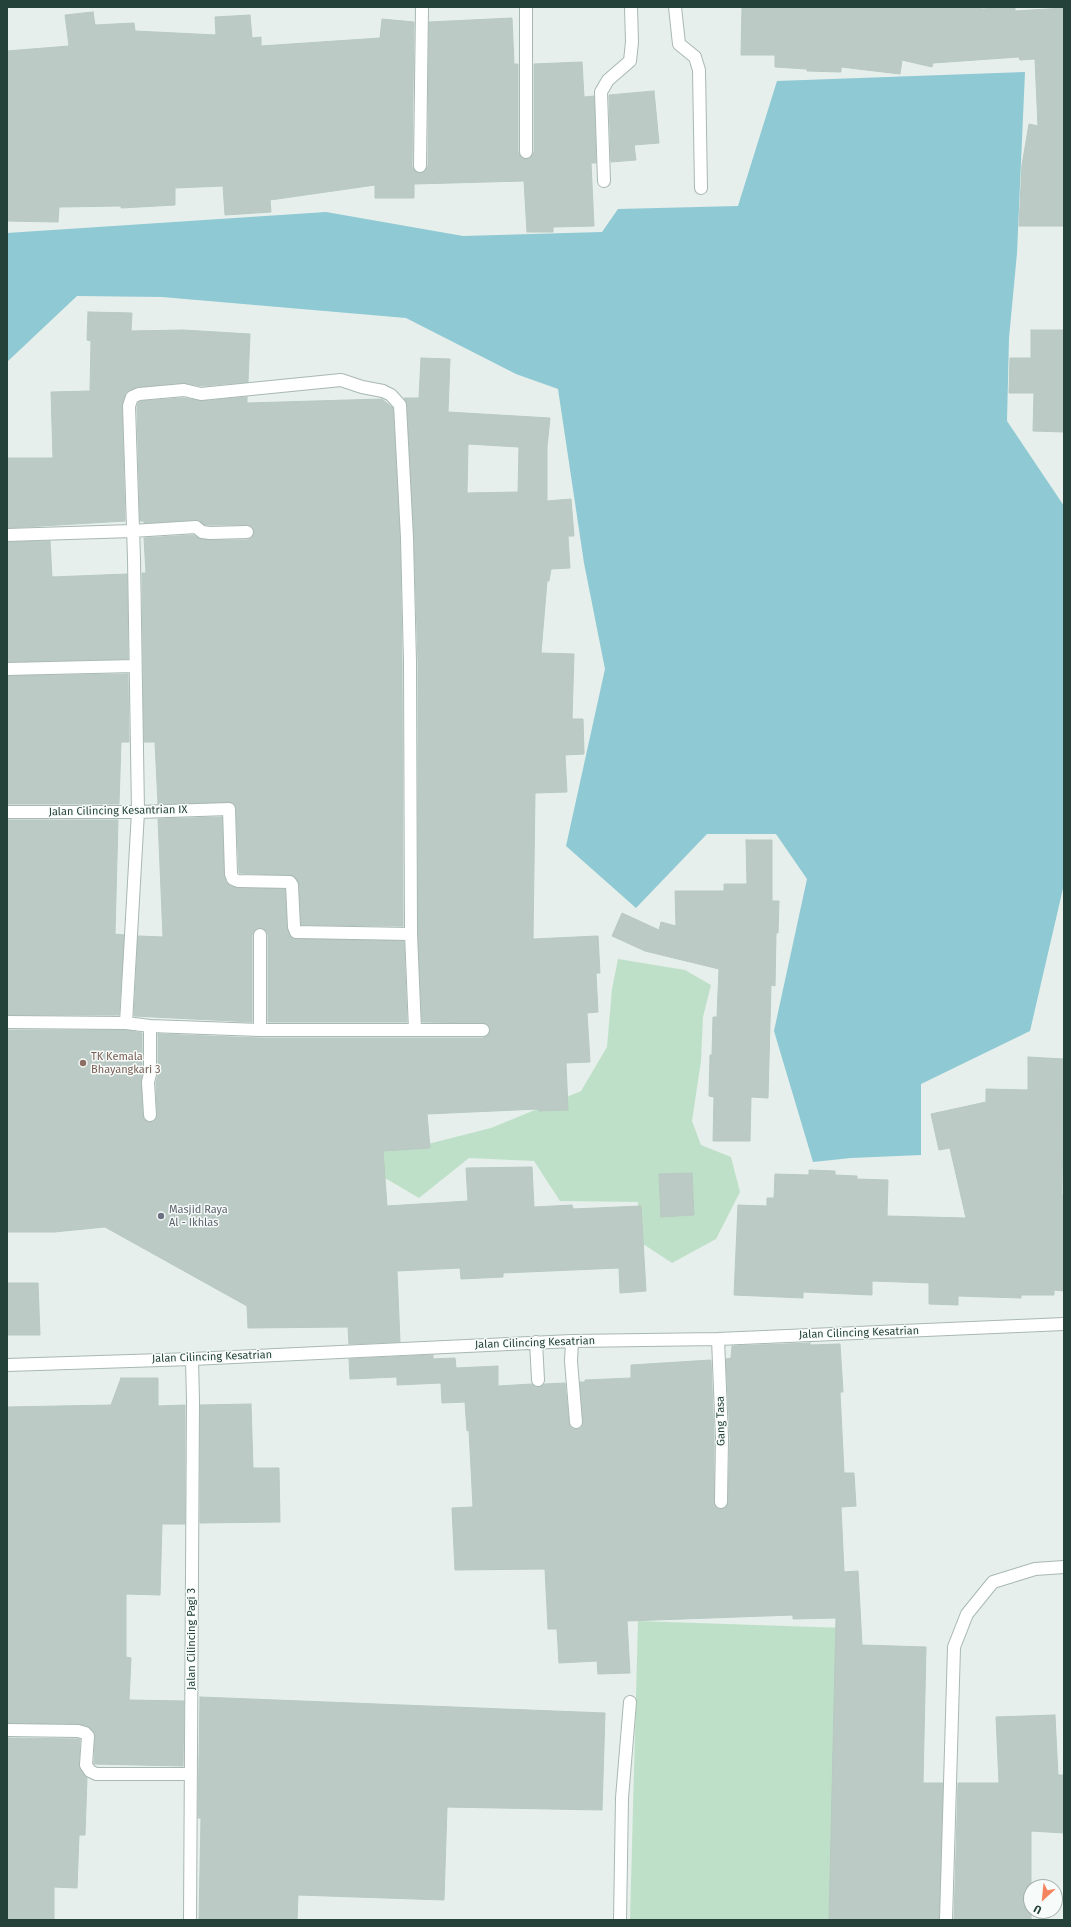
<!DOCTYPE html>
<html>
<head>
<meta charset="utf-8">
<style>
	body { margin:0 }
	#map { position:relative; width:1071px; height:1927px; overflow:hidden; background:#e6efeb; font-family:"Fira Sans",sans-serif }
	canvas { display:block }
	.frame { position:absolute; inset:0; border:8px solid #24423a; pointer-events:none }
	.north { position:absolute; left:1023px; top:1879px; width:40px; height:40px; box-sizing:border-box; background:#f7fbf9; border:1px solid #a3b1ad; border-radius:50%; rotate:207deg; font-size:11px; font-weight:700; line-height:16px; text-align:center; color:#24423a }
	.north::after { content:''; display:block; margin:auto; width:14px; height:18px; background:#f4845f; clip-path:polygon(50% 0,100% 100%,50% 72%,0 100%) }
</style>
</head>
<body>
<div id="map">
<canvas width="1071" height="1927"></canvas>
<div class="frame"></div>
<div class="north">U</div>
</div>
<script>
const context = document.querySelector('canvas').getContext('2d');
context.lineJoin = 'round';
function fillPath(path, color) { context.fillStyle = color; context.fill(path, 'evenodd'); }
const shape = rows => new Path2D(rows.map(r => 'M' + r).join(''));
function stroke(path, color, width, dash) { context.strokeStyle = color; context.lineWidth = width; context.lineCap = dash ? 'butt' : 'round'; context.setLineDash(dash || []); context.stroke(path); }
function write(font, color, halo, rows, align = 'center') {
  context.font = font + ' "Fira Sans",sans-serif'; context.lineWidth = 3; context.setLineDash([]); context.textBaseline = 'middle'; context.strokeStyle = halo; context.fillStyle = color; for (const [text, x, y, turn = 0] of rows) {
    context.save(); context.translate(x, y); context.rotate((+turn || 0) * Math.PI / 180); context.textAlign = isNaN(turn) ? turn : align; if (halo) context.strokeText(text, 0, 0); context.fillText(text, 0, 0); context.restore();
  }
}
fillPath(shape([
	[618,959,685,970,711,985,703,1017,701,1061,692,1121,701,1145,731,1157,740,1192,716,1239,672,1263,637,1240,638,1202,560,1201,534,1161,469,1158,419,1198,317,1138,416,1147,491,1128,581,1091,607,1047,612,989],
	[638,1621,846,1628,838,1920,630,1920]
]), '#bfe0c8');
fillPath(shape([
	[1025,72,1017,253,1009,338,1007,421,1064,506,1063,583,1064,586,1064,884,1030,1031,921,1084,921,1155,851,1158,813,1162,774,1031,807,879,776,834,707,834,636,908,566,846,605,669,584,563,558,389,516,374,406,318,162,297,77,296,7,362,7,233,326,212,463,236,602,232,618,209,738,206,777,81]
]), '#8ec9d4');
const building = shape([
	[742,7,981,7,981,9,1015,7,1015,11,1064,8,1064,226,1019,226,1022,165,1029,124,1038,126,1035,59,1020,60,1019,57,933,63,932,67,902,60,900,74,841,67,841,72,807,71,807,69,775,67,775,55,741,55,742,7],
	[93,12,95,25,134,23,135,31,216,35,215,17,250,15,252,38,261,37,261,46,380,38,382,19,414,22,412,166,414,170,420,173,424,172,428,166,429,22,512,18,514,64,518,64,518,152,522,158,529,159,534,152,534,64,582,62,584,97,594,96,596,163,591,163,594,226,553,227,553,232,527,232,524,181,414,184,414,198,375,198,375,185,270,200,271,212,225,215,223,186,175,188,175,205,121,208,121,206,59,207,58,222,7,221,7,51,69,46,65,15,93,12],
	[654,91,659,143,634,145,636,160,611,162,609,95,654,91],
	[88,312,132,313,131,331,183,330,250,334,248,382,202,386,183,383,138,387,126,392,122,406,125,521,7,528,7,458,53,458,51,392,90,391,91,341,87,340,88,312],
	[1031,330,1064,330,1064,432,1033,431,1034,393,1009,393,1010,358,1031,358,1031,330],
	[421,358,450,359,448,412,550,418,547,447,547,501,571,499,574,536,568,536,570,568,551,569,549,581,547,581,541,653,574,654,572,719,583,719,584,754,565,755,567,792,535,793,533,939,598,936,600,973,596,973,598,1012,587,1013,590,1062,566,1063,568,1110,539,1111,538,1109,427,1114,430,1148,383,1151,387,1206,468,1201,466,1168,532,1167,534,1207,572,1205,573,1209,641,1206,646,1291,620,1293,619,1268,503,1273,503,1277,461,1279,460,1268,397,1271,400,1342,349,1344,348,1327,248,1328,247,1306,105,1227,54,1232,7,1232,7,1030,126,1030,142,1033,142,1073,141,1082,143,1115,144,1119,150,1122,154,1121,157,1115,156,1083,158,1074,158,1034,260,1038,483,1038,489,1034,490,1027,483,1023,422,1022,418,934,418,662,414,538,407,405,404,398,419,398,421,358],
	[468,444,519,447,518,492,467,493,468,444],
	[247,397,247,403,382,399,393,408,400,538,402,662,403,926,301,925,299,885,294,876,239,873,236,809,233,803,158,804,155,742,144,742,142,573,146,573,144,538,193,535,201,539,209,540,247,540,253,536,254,531,253,528,247,525,205,525,196,520,144,523,144,521,140,521,137,407,138,403,141,401,183,398,202,401,247,397],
	[50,541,52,577,127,574,128,659,7,662,7,542,50,541],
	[128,674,129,742,121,742,119,804,7,804,7,676,128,674],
	[222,817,224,874,226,882,230,886,238,888,285,889,287,928,292,938,404,941,407,1022,268,1022,268,935,266,931,260,928,256,929,252,935,252,1022,134,1016,138,936,163,937,158,819,222,817],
	[7,820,118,820,115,934,124,935,119,1015,7,1015,7,820],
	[746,840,772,840,772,901,779,901,778,933,776,933,775,986,771,985,768,1098,751,1097,750,1141,713,1141,714,1097,709,1096,710,1055,712,1055,713,1017,717,1017,719,969,645,951,612,936,622,913,659,930,661,922,676,926,675,891,724,891,724,884,747,884,746,840],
	[1028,1057,1064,1059,1062,1195,1064,1195,1064,1291,1054,1290,1054,1295,1021,1295,1021,1298,958,1296,958,1305,929,1304,929,1283,872,1281,872,1295,803,1292,803,1298,734,1295,738,1205,767,1206,767,1198,774,1198,775,1174,809,1175,809,1170,835,1171,835,1175,857,1176,857,1179,888,1180,887,1216,966,1218,950,1148,939,1150,931,1114,986,1102,986,1089,1028,1090,1028,1057],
	[692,1173,694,1215,661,1217,659,1174,692,1173],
	[7,1283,38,1283,40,1335,7,1335,7,1283],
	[810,1343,810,1345,840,1344,843,1392,840,1392,844,1473,854,1473,856,1506,841,1507,844,1572,858,1571,862,1645,926,1647,923,1783,943,1783,939,1920,829,1920,836,1618,793,1619,793,1615,627,1621,630,1673,598,1674,597,1661,559,1663,557,1629,548,1629,545,1569,455,1570,452,1508,473,1507,469,1430,467,1431,465,1402,442,1403,441,1383,397,1385,397,1377,350,1379,349,1359,433,1355,433,1359,455,1358,456,1368,498,1366,498,1386,532,1384,538,1387,544,1384,565,1383,569,1423,572,1429,576,1429,581,1428,583,1422,580,1382,585,1382,585,1380,631,1378,631,1365,711,1360,714,1438,714,1502,717,1508,721,1509,727,1506,728,1502,730,1438,726,1359,731,1358,732,1346,810,1343],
	[121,1378,158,1378,158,1406,185,1405,185,1524,162,1524,160,1595,126,1594,126,1657,131,1658,129,1700,184,1701,183,1766,94,1764,95,1734,87,1726,78,1724,7,1723,7,1407,111,1405,121,1378],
	[251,1404,253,1468,279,1468,280,1522,200,1523,200,1405,251,1404],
	[200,1697,605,1713,602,1810,447,1807,444,1900,298,1895,297,1920,199,1920,201,1818,198,1818,200,1697],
	[1055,1715,1058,1775,1064,1775,1064,1833,1031,1831,1031,1920,954,1920,958,1783,999,1783,996,1717,1055,1715],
	[7,1738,80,1739,79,1765,87,1778,85,1835,79,1835,77,1888,54,1887,54,1920,7,1920,7,1738]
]);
fillPath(building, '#bbcac4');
stroke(building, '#b8c9c2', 1);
const minor = shape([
	[675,7,679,44,695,57,699,70,701,188],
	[526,152,526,7],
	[420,166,422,7],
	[604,181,601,92,608,80,630,61,632,42,631,7],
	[7,535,132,531,196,527,202,532,210,533,247,532],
	[7,669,134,666],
	[7,812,138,812,229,809,231,874,233,879,238,881,290,882,292,885,294,927,296,932,411,934],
	[260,935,260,1030],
	[7,1022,126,1023,150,1026,260,1030,483,1030],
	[126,1023,138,812,134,559,129,406,132,397,139,394,184,390,201,394,341,380,362,387,383,391,391,395,400,405,407,538,410,662,411,934,415,1030],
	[150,1115,148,1082,150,1074,150,1026],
	[718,1339,722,1438,721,1502],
	[572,1341,571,1361,576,1422],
	[536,1342,538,1380],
	[7,1365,192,1359,572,1341,718,1339,1064,1324],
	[7,1730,78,1731,85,1733,88,1736,86,1765,90,1771,96,1774,191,1774],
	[190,1920,193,1401,192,1359],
	[620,1920,622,1798,630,1702],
	[946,1920,954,1647,967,1614,993,1582,1035,1569,1064,1567]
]);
stroke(minor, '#a8b8b2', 14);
stroke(minor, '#fff', 12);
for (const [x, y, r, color] of [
	[83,1063,4,"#8d6e63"],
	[161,1216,4,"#6b7280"]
]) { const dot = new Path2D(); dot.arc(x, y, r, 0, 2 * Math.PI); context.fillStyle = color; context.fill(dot); stroke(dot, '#f7fbf9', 1.5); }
write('11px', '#24423a', '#f7fbf9', [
	["Jalan Cilincing Kesantrian IX",118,811,-1],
	["Jalan Cilincing Kesatrian",859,1333,-2],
	["Jalan Cilincing Kesatrian",535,1343,-2],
	["Jalan Cilincing Kesatrian",212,1357,-2],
	["Gang Tasa",721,1421,-91],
	["Jalan Cilincing Pagi 3",192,1639,-90]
]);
write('11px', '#785e54', '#f7fbf9', [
	["TK Kemala",91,1057],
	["Bhayangkari 3",91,1070]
], 'left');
write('11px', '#5b616d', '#f7fbf9', [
	["Masjid Raya",169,1210],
	["Al - Ikhlas",169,1223]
], 'left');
</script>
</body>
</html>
